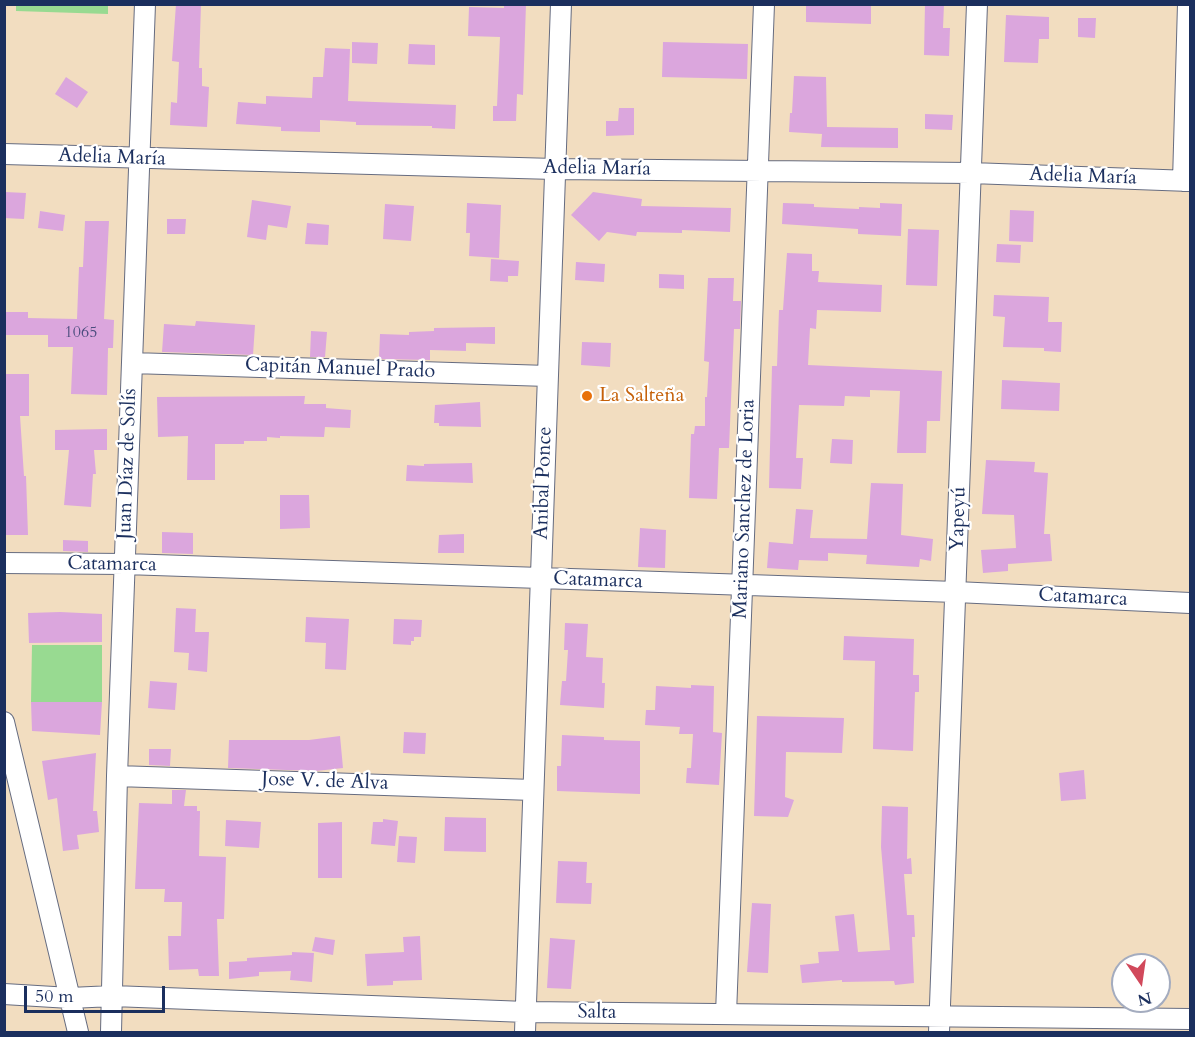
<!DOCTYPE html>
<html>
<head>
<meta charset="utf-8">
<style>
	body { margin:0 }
	#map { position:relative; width:1195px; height:1037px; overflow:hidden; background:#f2ddc0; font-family:Cardo,serif }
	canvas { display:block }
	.frame { position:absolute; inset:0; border:6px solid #1b2f5e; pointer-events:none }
	.north { position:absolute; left:1111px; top:953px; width:60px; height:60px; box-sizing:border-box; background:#fff; border:2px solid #a4acbf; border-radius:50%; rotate:167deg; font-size:16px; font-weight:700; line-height:24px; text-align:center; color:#1b2f5e }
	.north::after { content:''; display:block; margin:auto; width:21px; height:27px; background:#d1495b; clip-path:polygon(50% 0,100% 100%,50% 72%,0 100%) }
	.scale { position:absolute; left:24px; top:986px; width:141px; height:27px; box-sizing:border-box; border:3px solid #1b2f5e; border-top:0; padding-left:8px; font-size:18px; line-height:21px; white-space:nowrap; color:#1b2f5e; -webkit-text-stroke:4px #fff; paint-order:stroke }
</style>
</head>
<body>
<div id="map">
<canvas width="1195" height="1037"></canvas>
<div class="frame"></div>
<div class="north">N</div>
<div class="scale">50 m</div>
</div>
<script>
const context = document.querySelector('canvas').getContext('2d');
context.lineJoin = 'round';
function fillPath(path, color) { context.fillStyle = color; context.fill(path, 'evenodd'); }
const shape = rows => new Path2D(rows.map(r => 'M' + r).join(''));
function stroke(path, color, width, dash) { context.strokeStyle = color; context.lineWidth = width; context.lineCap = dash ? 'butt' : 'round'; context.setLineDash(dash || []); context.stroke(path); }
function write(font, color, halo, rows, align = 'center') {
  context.font = font + ' Cardo,serif'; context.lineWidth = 4.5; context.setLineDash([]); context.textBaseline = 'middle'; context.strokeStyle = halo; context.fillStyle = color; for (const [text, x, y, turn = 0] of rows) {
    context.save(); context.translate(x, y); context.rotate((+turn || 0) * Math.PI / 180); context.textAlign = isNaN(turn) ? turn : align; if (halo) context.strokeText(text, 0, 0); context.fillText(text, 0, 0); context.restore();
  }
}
fillPath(shape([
	[16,5,108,5,108,14,16,11],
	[32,645,102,645,102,702,31,702]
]), '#98da91');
fillPath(shape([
	[176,4,201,4,199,68,202,68,202,86,209,87,207,127,170,125,171,102,177,103,179,62,172,61],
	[504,4,526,4,523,95,517,94,516,121,493,121,493,106,497,106,500,37,468,36,469,7,504,8],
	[806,4,871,4,871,24,806,22],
	[925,4,944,4,943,28,950,28,949,56,924,55],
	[1006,15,1049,17,1049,39,1039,39,1038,63,1004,62],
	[1078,18,1096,18,1095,38,1078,37],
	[352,42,378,43,377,64,352,63],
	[663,42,748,44,747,79,662,77],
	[409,44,435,45,435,65,408,64],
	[325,48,350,49,348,101,456,105,455,129,432,128,432,126,356,125,356,122,320,120,320,132,281,131,281,127,236,124,238,102,266,104,266,96,312,98,313,77,323,77],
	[794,76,826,77,827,127,898,128,898,148,821,147,822,134,789,132,790,113,792,113],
	[66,77,88,92,77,108,55,94],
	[619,108,634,108,634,135,606,136,606,121,618,121],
	[925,114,953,115,952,130,925,129],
	[5,192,26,193,24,219,4,218],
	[593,192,642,199,641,206,731,208,730,232,682,230,682,233,637,232,636,236,607,232,599,241,571,215],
	[252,200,291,206,287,228,268,225,266,240,247,237],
	[467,203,501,205,499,258,469,256,470,233,466,233],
	[783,203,814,204,814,207,859,209,859,207,880,208,880,203,902,204,901,236,858,234,858,229,782,224],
	[385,204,414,206,411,241,383,239],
	[1010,210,1034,211,1033,242,1009,241],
	[40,211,65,215,63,231,38,228],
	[167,219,186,219,185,234,167,234],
	[85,221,109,221,104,319,114,320,113,348,108,348,107,395,71,394,73,347,48,347,48,335,6,335,6,312,28,312,28,318,77,319,79,267,83,267],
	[307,223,329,225,328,245,305,244],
	[908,229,939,230,937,286,906,285],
	[997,244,1021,245,1020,263,996,262],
	[787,253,812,254,812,271,819,271,818,282,882,285,881,312,817,310,816,329,810,328,808,365,942,371,940,421,927,421,926,453,897,453,900,391,870,390,870,397,845,396,844,406,799,405,796,458,803,458,801,489,769,488,772,366,777,366,779,310,783,310],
	[491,259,519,261,518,276,508,276,508,282,490,281],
	[576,262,605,264,604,282,575,280],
	[659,274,684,275,684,289,659,288],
	[708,278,734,278,733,301,741,301,740,329,734,329,729,448,719,448,717,499,689,498,691,434,694,434,695,426,705,426,705,397,707,397,709,362,704,361],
	[994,295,1049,297,1048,322,1062,322,1061,352,1044,351,1044,348,1003,347,1005,317,993,316],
	[196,321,255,325,253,355,162,352,164,324,195,326],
	[495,327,495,344,466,343,466,351,430,350,430,360,379,359,380,334,409,335,409,332,434,331,434,328],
	[311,331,327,332,325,357,310,357],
	[582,342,611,343,610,367,581,365],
	[4,374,29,374,29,416,20,416,24,476,26,476,28,535,4,535],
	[1002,380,1060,383,1059,411,1001,409],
	[305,396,304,404,326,404,326,408,351,410,350,428,325,427,324,437,280,436,280,438,267,437,267,441,244,441,244,444,215,444,215,480,187,480,188,436,158,437,157,397],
	[480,402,481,427,439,426,439,423,434,423,435,405],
	[107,429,107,450,94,450,96,474,93,474,91,507,64,505,69,450,55,450,55,430],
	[832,439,853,440,852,464,830,463],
	[986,460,1035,462,1034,472,1048,473,1044,534,1050,534,1052,561,1008,564,1008,571,983,573,981,550,1016,548,1014,515,982,514],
	[472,463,473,483,406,481,407,465,424,466,424,464],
	[871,483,903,484,901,535,933,539,931,561,920,559,919,567,866,564,867,555,828,553,828,561,799,560,798,570,767,568,769,542,793,544,796,509,813,510,810,538,867,539],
	[280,495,309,495,310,528,280,529],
	[640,528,666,530,665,568,638,567],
	[162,532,193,533,193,554,162,553],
	[464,534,464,553,438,553,439,535],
	[63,540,88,541,88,552,63,551],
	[176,608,196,609,195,632,209,632,207,672,188,670,189,653,174,652],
	[60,612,102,614,102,642,29,643,28,613],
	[306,617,349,619,346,670,325,669,326,643,305,642],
	[394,619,422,620,421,637,414,637,414,641,411,641,411,645,393,644],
	[565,623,588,624,586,657,603,658,602,683,605,683,604,708,560,705,562,681,566,681,568,650,564,650],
	[844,636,914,639,913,675,919,675,919,692,915,692,913,751,873,749,875,661,843,660],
	[150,681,177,683,175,710,148,708],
	[691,685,714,686,713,732,722,733,719,785,686,783,687,768,691,768,693,734,679,734,680,727,645,725,646,710,655,710,656,686,691,688],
	[31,702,102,702,100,735,32,731],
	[757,716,844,718,842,753,786,752,785,797,794,800,788,817,754,816],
	[404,732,426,733,425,754,403,753],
	[562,735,604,737,604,740,640,741,640,794,557,791,557,766,561,766],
	[340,736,343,768,316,771,228,768,229,740,309,740],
	[149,749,171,749,170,766,149,765],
	[96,753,93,811,97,811,99,832,77,835,79,849,63,851,57,798,48,800,42,761],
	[1084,770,1086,799,1061,801,1059,773],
	[172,790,186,790,184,806,197,806,197,811,200,811,199,856,226,857,224,919,217,919,219,976,199,976,198,969,169,970,168,936,181,936,182,902,164,902,165,889,135,889,139,803,172,804],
	[882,806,908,807,907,859,911,858,912,874,904,874,907,915,914,915,915,937,912,937,914,983,895,985,894,981,842,982,842,980,802,983,800,965,819,963,818,952,839,951,835,916,854,914,858,952,890,950,881,847],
	[445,817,486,818,486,852,444,851],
	[383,819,398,821,395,846,371,844,373,822,383,822],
	[226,820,261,822,259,848,225,846],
	[342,822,342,878,318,878,318,823],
	[399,836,417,837,415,863,397,862],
	[558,861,587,862,586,883,592,883,591,904,556,903],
	[752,903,771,904,768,973,747,972],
	[420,936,422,980,393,981,393,985,367,986,365,954,404,952,403,937],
	[315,937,335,940,333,955,312,951],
	[550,938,575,940,571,989,547,988],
	[292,952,314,953,312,982,290,980,291,971,259,972,259,976,229,979,229,962,247,961,247,958,292,955]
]), '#dba6dd');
const minor = shape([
	[4,154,555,169,971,173,1190,181],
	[1183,181,1188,4],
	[132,363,548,376],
	[4,563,125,564,956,592,1190,603],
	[4,722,78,1032],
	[117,776,533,790],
	[4,994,70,998,113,996,526,1012,1190,1019],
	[726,1014,764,4],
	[111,1032,117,776,145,4],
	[525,1032,561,4],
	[939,1032,977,4]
]);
stroke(minor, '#666c80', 22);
stroke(minor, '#fff', 20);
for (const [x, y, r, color] of [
	[587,396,6,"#e8710a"]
]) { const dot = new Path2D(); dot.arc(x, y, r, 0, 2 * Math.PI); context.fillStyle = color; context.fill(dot); stroke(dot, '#fff', 2); }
write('16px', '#4b4d7e', null, [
	["1065",81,333]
]);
write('20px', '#1b2f5e', '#fff', [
	["Adelia María",112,158,2],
	["Adelia María",597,169,1],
	["Adelia María",1083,177,2],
	["Capitán Manuel Prado",340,369,2],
	["Juan Díaz de Solís",128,464,-88],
	["Anibal Ponce",544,483,-88],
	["Mariano Sanchez de Loria",745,509,-88],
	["Yapeyú",959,519,-88],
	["Catamarca",112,565,1],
	["Catamarca",598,581,2],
	["Catamarca",1083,598,3],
	["Jose V. de Alva",325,782,2],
	["Salta",597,1013,1]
]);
write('20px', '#c56008', '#fff', [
	["La Salteña",599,396]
], 'left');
</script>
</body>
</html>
